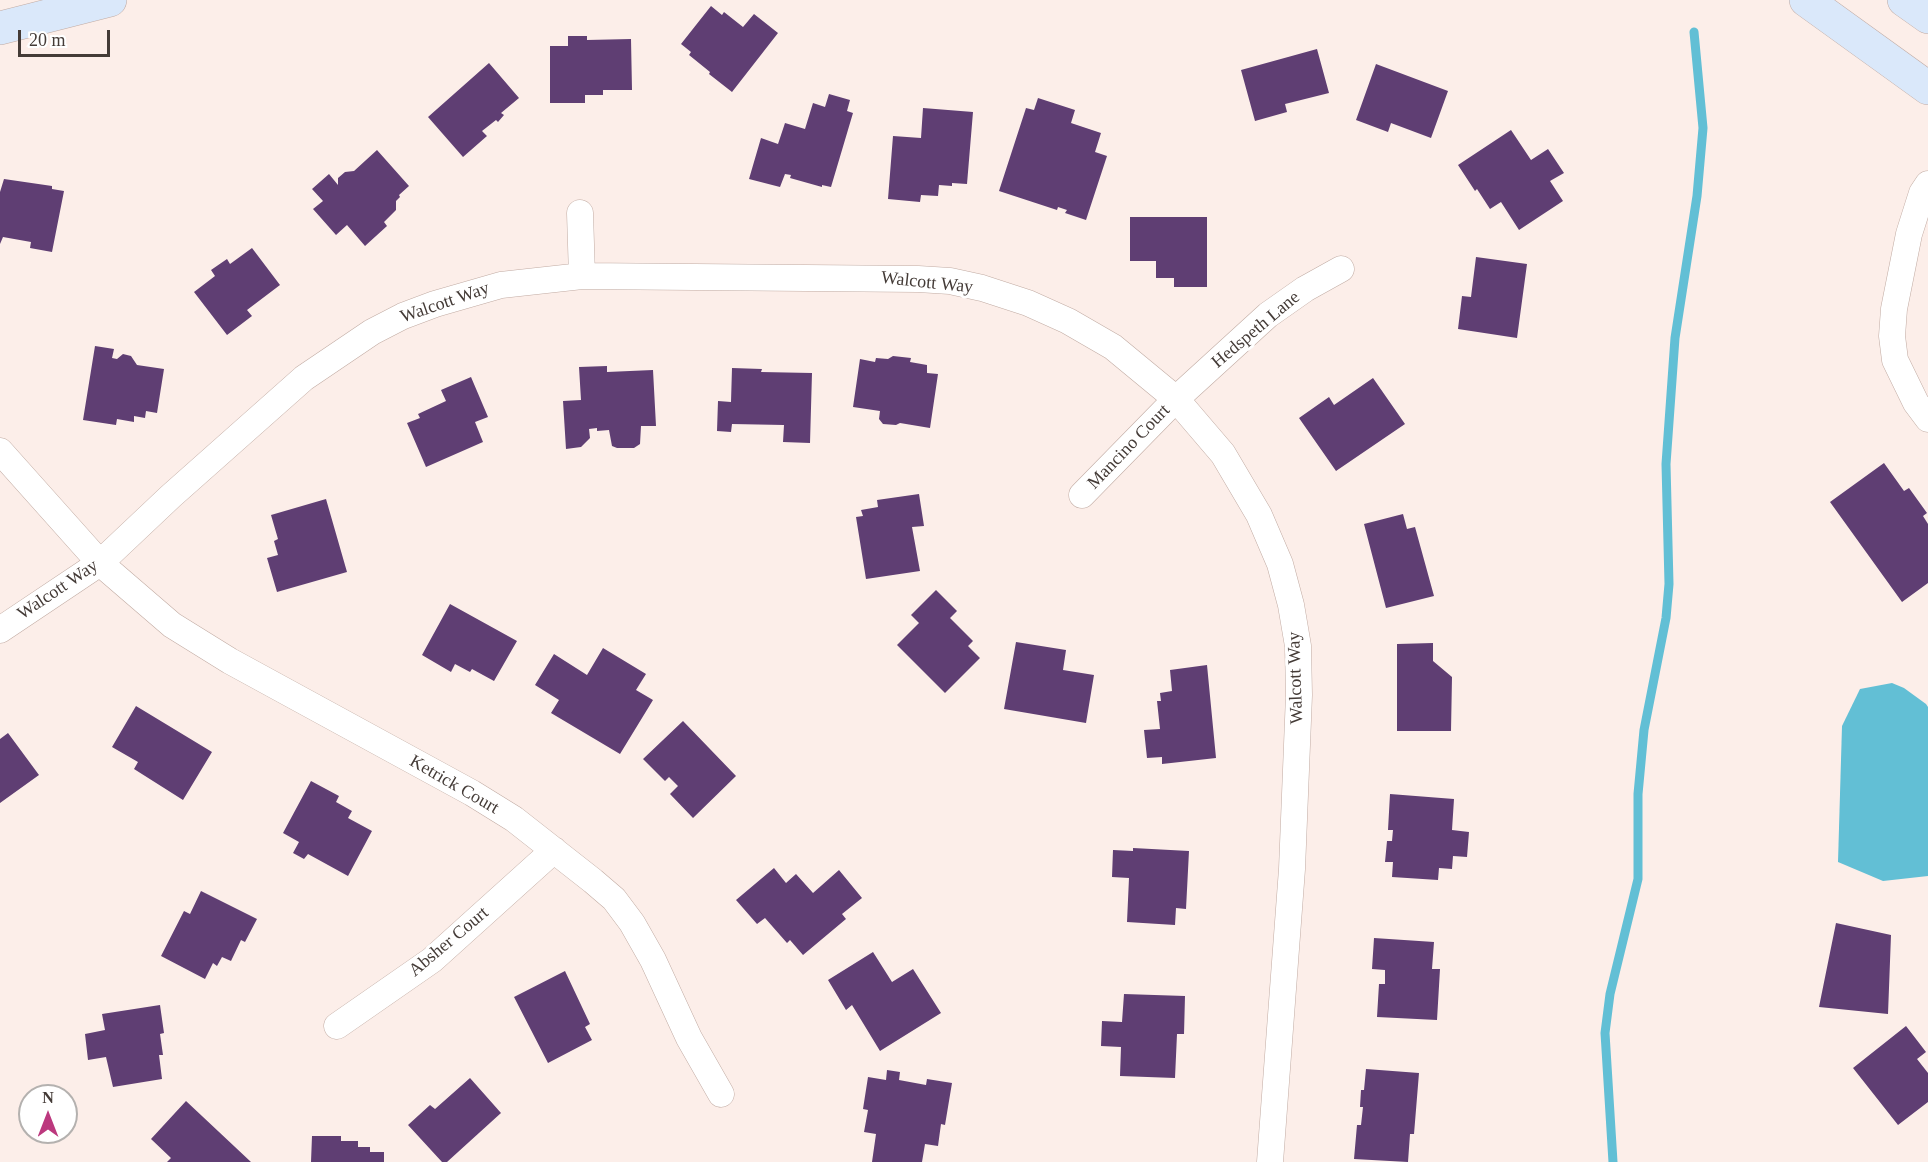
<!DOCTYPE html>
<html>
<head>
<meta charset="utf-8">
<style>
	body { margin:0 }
	#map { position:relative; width:1928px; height:1162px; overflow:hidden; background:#fceee9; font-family:"Times New Roman",serif }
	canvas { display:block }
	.north { position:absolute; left:18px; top:1084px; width:60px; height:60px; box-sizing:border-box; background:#fff; border:2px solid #b4b1af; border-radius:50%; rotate:0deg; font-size:16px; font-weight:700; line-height:24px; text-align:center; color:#443b37 }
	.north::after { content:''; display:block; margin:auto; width:21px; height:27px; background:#bc387e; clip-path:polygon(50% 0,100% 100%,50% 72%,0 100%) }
	.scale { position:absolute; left:18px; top:30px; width:92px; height:27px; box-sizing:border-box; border:3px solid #443b37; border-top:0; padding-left:8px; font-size:18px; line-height:21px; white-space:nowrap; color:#443b37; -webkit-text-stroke:4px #fff; paint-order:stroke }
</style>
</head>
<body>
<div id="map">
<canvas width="1928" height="1162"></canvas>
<div class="north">N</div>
<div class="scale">20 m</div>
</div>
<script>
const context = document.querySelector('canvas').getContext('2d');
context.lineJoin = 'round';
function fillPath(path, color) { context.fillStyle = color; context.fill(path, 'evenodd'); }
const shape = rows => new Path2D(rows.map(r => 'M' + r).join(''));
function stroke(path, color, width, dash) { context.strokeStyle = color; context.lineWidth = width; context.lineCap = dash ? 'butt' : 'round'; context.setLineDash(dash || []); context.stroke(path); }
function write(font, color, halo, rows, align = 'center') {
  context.font = font + ' "Times New Roman",serif'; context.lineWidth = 6; context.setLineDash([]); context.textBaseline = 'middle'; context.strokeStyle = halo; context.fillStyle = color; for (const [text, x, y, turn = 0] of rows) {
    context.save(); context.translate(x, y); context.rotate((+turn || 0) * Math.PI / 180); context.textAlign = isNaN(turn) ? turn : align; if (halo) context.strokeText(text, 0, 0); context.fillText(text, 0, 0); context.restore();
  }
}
fillPath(shape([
	[1892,683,1904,688,1926,704,1928,707,1928,876,1883,881,1838,862,1842,726,1860,689]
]), '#62bfd5');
stroke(shape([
	[1613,1162,1605,1033,1610,994,1638,879,1638,794,1644,730,1666,618,1669,584,1666,464,1675,338,1697,196,1703,128,1694,32]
]), '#62bfd5', 9);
fillPath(shape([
	[711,6,722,15,724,12,743,27,754,14,778,33,732,92,709,74,710,72,689,55,691,52,681,44],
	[568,36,587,36,587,40,631,39,632,90,603,90,603,95,585,95,585,103,550,103,550,46,568,46],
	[1317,49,1329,93,1285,104,1287,112,1255,121,1241,70],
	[489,63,519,98,501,113,504,115,498,122,496,120,482,131,487,136,463,157,428,117],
	[1376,64,1448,91,1431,138,1391,123,1388,132,1356,120],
	[829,94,850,100,847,111,853,113,831,187,822,185,822,187,790,178,791,175,785,174,780,187,749,179,761,138,778,144,785,123,805,129,813,103,825,107],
	[1038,98,1075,110,1071,123,1101,133,1095,152,1107,156,1086,220,1065,213,1067,210,1058,207,1057,210,999,191,1026,108,1034,110],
	[923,108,973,112,967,184,952,183,952,186,939,185,938,196,921,195,920,202,888,199,893,136,921,138],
	[1511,130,1531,160,1548,149,1564,173,1550,181,1563,201,1519,230,1501,202,1490,209,1477,189,1475,191,1458,165],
	[377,150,409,186,399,195,400,197,396,201,396,210,384,222,387,226,365,246,347,225,336,235,313,209,323,201,312,189,329,174,338,185,338,178,345,172,354,171],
	[4,179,52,186,52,189,64,191,52,252,30,248,31,242,3,237,0,244,0,192],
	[1130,217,1207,217,1207,287,1174,287,1174,278,1156,278,1156,261,1130,261],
	[252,248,280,285,247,310,252,316,227,335,194,292,215,276,211,270,227,259,230,264],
	[1476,257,1527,264,1517,338,1458,329,1462,296,1471,297],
	[95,346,114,349,112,358,117,359,123,354,131,356,137,365,164,369,157,413,146,411,145,418,134,416,134,422,117,419,116,425,83,420],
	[893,356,911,358,910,362,927,365,927,373,938,374,930,428,900,423,896,425,883,424,879,419,880,411,853,407,860,359,875,362,876,358,888,359],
	[607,366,607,372,653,370,656,426,641,426,640,444,634,448,617,448,612,446,609,430,597,431,597,428,589,429,590,438,581,447,566,449,563,401,581,400,579,367],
	[732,368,762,369,761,372,812,373,810,443,783,442,784,425,732,424,731,432,717,431,718,401,731,402],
	[471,377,488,417,475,422,483,442,426,467,407,423,420,418,418,414,446,401,441,390],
	[1373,378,1405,424,1336,471,1299,418,1329,397,1334,405],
	[1884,463,1904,491,1909,488,1927,513,1923,516,1928,524,1928,583,1902,602,1830,502],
	[919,494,924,526,912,527,920,571,866,579,856,517,863,516,861,510,878,507,877,500],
	[326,499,347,572,277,592,267,558,278,555,274,541,278,539,271,515],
	[1403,514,1407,529,1415,527,1434,596,1386,608,1364,524],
	[936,590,957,611,950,618,973,641,968,646,980,658,945,693,897,645,919,623,911,615],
	[450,604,517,641,494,681,472,669,470,672,455,664,451,672,422,655],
	[1016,642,1066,650,1063,670,1094,675,1086,723,1004,709],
	[1433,643,1433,661,1452,677,1451,731,1397,731,1397,644],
	[603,648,646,674,636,690,653,700,620,754,551,713,559,700,535,685,554,654,587,675],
	[1207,665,1216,758,1162,764,1162,757,1147,758,1144,730,1160,729,1157,701,1161,701,1160,693,1172,691,1170,670],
	[136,706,212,752,183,800,134,769,138,762,112,747],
	[683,721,736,776,693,818,670,794,678,786,669,777,665,781,643,759],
	[8,733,39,775,0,803,0,739],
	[311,781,339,796,336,802,352,811,348,818,372,831,348,876,308,854,304,859,293,853,299,842,283,833],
	[1390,794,1454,799,1452,830,1469,832,1467,857,1453,856,1452,869,1439,868,1438,880,1392,877,1393,862,1385,862,1387,841,1392,841,1393,830,1388,830],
	[1133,848,1189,851,1186,909,1176,908,1175,925,1127,922,1129,878,1112,877,1113,850,1133,851],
	[774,868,786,883,796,874,813,893,839,870,862,898,842,914,846,919,803,955,790,940,787,943,765,918,757,924,736,900],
	[201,891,257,919,245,942,241,940,231,961,222,957,217,966,213,963,205,979,161,956,184,911,190,914],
	[1836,923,1891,935,1888,1014,1819,1007],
	[1374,938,1434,942,1432,969,1440,969,1437,1020,1377,1017,1379,984,1385,984,1385,970,1372,969],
	[873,952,892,982,913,969,941,1013,880,1051,852,1005,846,1010,828,980],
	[565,971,590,1024,585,1027,592,1040,548,1063,514,997],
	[1124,994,1185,996,1184,1034,1177,1034,1175,1078,1120,1076,1121,1047,1101,1046,1102,1021,1122,1022],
	[160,1005,164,1033,160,1034,163,1055,159,1055,162,1079,113,1087,106,1057,88,1060,85,1034,105,1030,102,1014],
	[1906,1026,1926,1052,1917,1059,1928,1073,1928,1102,1898,1125,1853,1068],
	[1366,1069,1419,1073,1414,1134,1410,1134,1408,1162,1354,1159,1357,1125,1361,1125,1363,1107,1360,1107,1361,1090,1364,1090],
	[887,1070,900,1072,899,1080,926,1085,927,1079,952,1083,945,1125,941,1124,938,1146,925,1144,922,1162,872,1162,876,1134,864,1132,868,1110,863,1109,868,1077,886,1080],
	[470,1078,501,1113,447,1162,442,1162,408,1125,430,1105,435,1109],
	[186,1101,251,1162,167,1162,171,1158,151,1139],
	[312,1136,341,1136,341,1141,358,1141,358,1147,370,1147,370,1152,384,1152,384,1162,311,1162]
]), '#5f3e73');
const minor = shape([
	[1928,184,1922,193,1909,234,1894,309,1892,336,1895,360,1916,403,1928,419],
	[580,213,582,276],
	[0,451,100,563,172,625,230,661,472,793,514,819,593,881,614,899,632,923,653,960,689,1038,721,1094],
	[1082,495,1176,399,1268,315,1305,289,1341,269],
	[0,630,100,563,171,496,304,378,372,332,403,316,435,304,501,285,582,276,918,279,950,281,982,288,1028,303,1068,321,1113,347,1176,399,1223,454,1259,515,1280,564,1291,605,1298,646,1299,695,1292,869,1270,1162],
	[337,1026,432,960,554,850]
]);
const secondary = shape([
	[1806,0,1928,88],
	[1904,0,1928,17],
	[0,28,110,0]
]);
stroke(minor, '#c1aba3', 27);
stroke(secondary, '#c1aba3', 34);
stroke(minor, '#fff', 26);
stroke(secondary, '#dae8fa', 33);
write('18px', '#443b37', '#fff', [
	["Walcott Way",927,283,6],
	["Walcott Way",445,303,-19],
	["Hedspeth Lane",1256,330,-40],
	["Mancino Court",1129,447,-46],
	["Walcott Way",58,590,-34],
	["Walcott Way",1296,678,-92],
	["Ketrick Court",454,785,30],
	["Absher Court",449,942,-40]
]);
</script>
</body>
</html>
